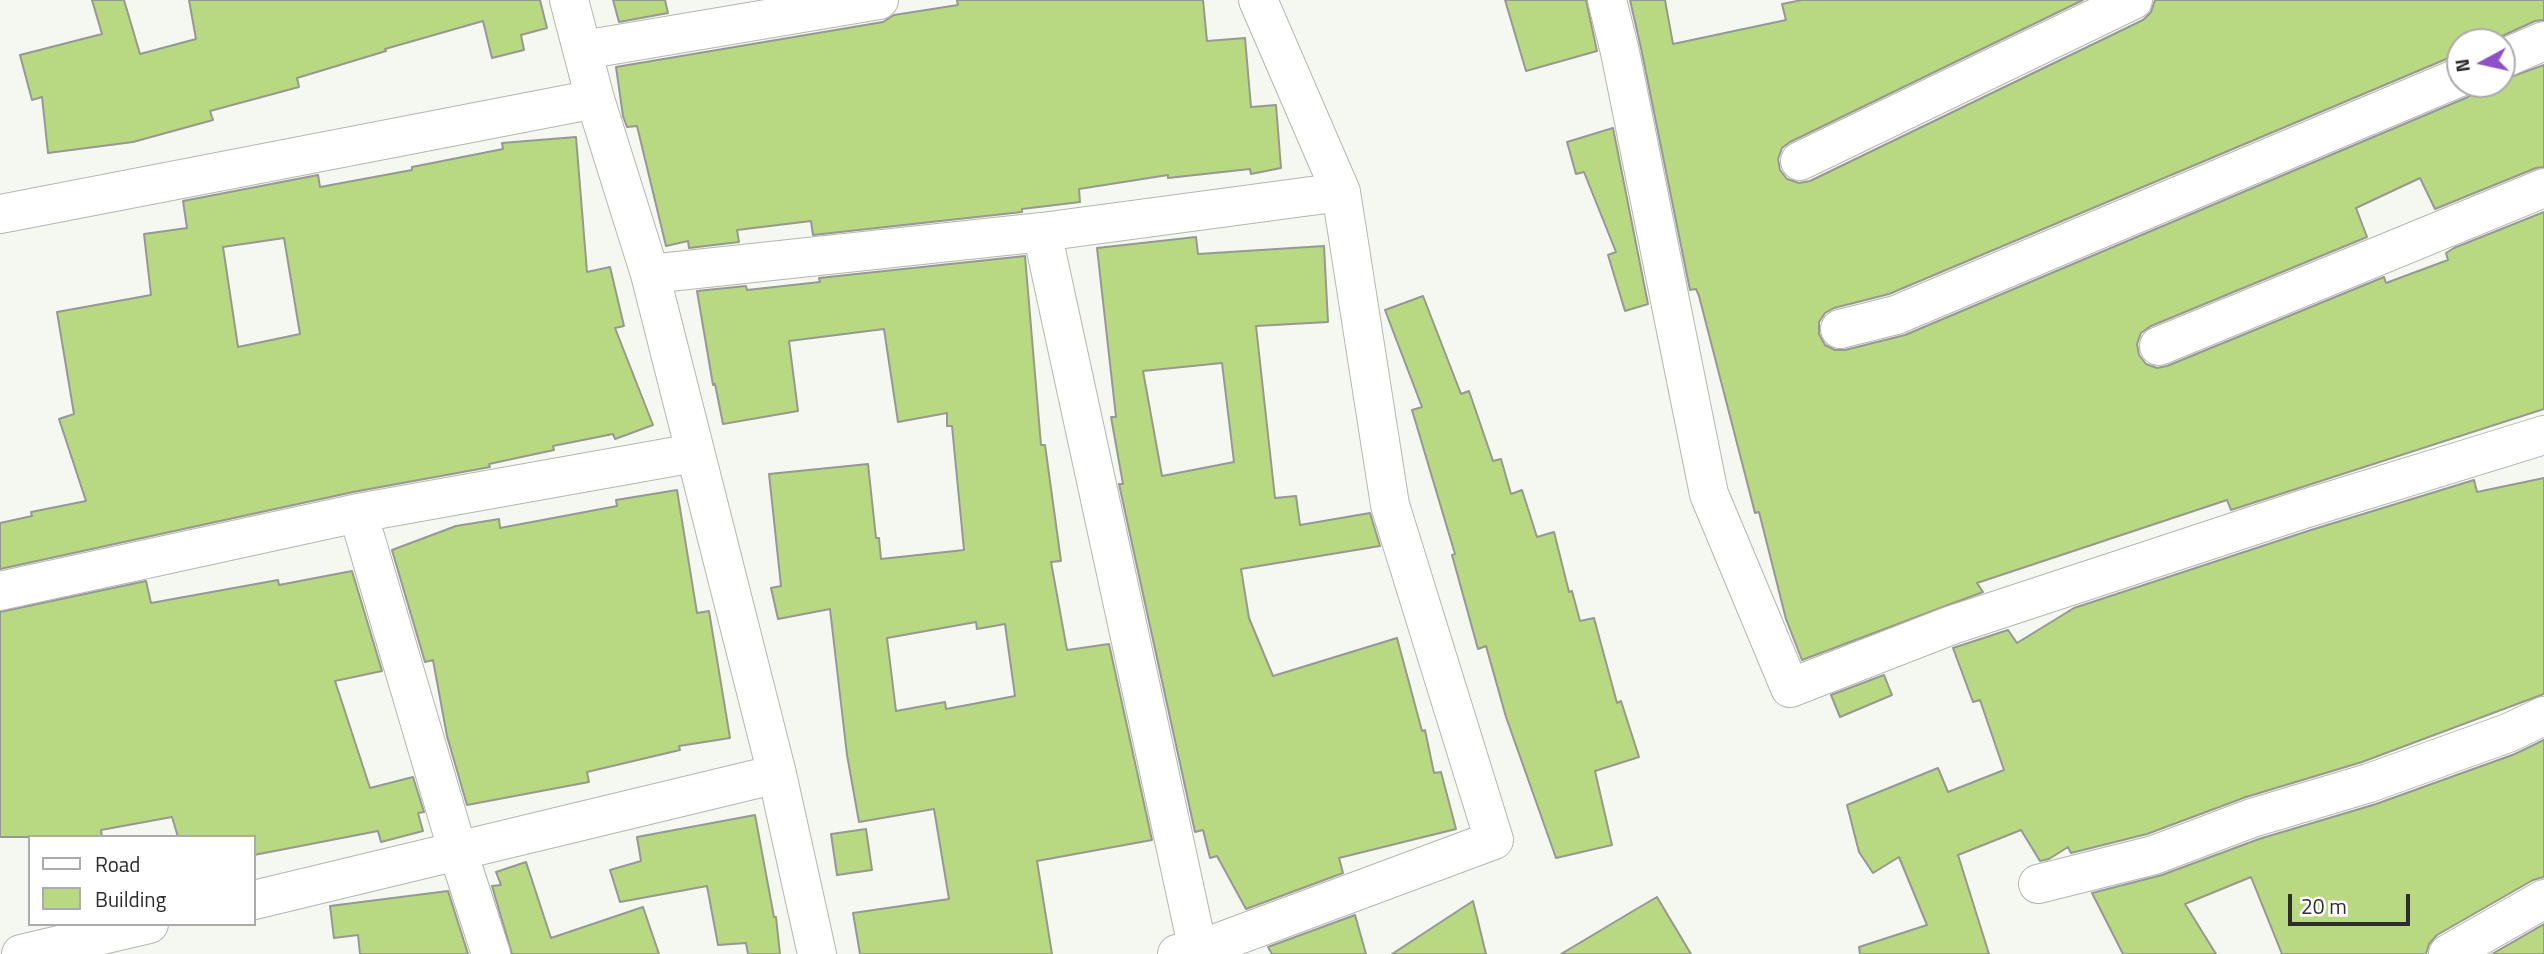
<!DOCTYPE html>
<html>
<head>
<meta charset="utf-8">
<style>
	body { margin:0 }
	#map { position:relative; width:2544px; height:954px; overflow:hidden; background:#f5f8f0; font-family:"Titillium Web",sans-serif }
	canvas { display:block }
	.legend { position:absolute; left:28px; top:835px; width:228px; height:91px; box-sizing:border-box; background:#fff; border:2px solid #ababab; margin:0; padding:9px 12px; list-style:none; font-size:21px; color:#2d2e2c }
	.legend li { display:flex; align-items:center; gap:14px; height:35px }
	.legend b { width:35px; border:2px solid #ababab }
	.north { position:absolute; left:2446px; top:28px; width:70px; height:70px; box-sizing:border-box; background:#fff; border:2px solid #ababab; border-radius:50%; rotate:262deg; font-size:19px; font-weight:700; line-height:28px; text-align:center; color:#2d2e2c }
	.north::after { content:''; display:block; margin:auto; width:24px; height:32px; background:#8e51c7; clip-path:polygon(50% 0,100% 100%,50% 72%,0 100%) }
	.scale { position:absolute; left:2288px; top:894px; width:122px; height:32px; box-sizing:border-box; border:4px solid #2d2e2c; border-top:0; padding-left:9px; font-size:21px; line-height:24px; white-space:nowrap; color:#2d2e2c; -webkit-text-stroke:5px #fff; paint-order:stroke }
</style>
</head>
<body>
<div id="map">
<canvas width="2544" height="954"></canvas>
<ul class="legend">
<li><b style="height:9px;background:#fff"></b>Road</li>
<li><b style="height:19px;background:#b8d882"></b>Building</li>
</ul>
<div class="north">N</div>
<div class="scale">20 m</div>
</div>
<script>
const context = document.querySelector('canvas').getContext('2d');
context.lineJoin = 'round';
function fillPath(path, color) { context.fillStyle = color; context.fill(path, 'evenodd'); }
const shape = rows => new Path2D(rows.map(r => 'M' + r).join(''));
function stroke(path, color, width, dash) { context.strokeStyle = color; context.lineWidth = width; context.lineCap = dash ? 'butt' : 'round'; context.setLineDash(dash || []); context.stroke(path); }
const building = shape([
	[92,0,124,0,140,54,196,39,189,0,540,0,547,28,521,35,524,50,492,58,483,21,385,49,386,51,297,78,299,87,210,111,213,120,133,142,48,153,42,97,32,100,20,55,102,34,92,0],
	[613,0,665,0,668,13,619,22,613,0],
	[957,0,1203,0,1207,41,1245,38,1251,107,1276,105,1281,168,1251,174,1250,169,1168,178,1168,175,1079,189,1080,202,1022,209,1022,212,813,235,811,221,737,230,739,242,689,248,688,241,666,246,637,126,627,127,623,116,616,67,883,22,894,15,958,5,957,0],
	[1505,0,1586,0,1597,51,1526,71,1505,0],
	[1630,0,1665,0,1673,44,1786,20,1782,4,1802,0,2083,0,1790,142,1782,148,1778,159,1780,170,1787,179,1799,183,1810,181,2143,20,2151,12,2155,0,2544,0,2544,20,2535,21,2489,42,2460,42,2460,56,2451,57,1889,294,1834,308,1825,313,1819,322,1819,334,1825,345,1835,350,1845,350,1905,335,2468,97,2477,91,2480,84,2502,84,2502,80,2544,65,2544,167,2536,168,2435,209,2420,178,2356,208,2367,237,2151,326,2141,333,2137,344,2139,355,2146,364,2157,368,2167,366,2384,277,2386,283,2448,260,2446,253,2454,248,2544,212,2544,409,2231,510,2227,500,1977,583,1983,592,1802,660,1786,619,1759,512,1755,513,1699,296,1696,289,1690,290,1641,48,1630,0],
	[1613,128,1648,304,1625,311,1608,255,1616,252,1584,172,1576,174,1567,142,1613,128],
	[576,137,587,272,610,267,624,326,615,328,653,425,615,439,613,434,553,446,554,450,489,464,490,467,353,492,0,569,0,523,32,516,31,512,86,501,59,419,74,414,57,312,151,295,144,234,187,228,183,201,318,175,320,187,412,170,412,167,503,149,502,143,576,137],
	[284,238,300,334,238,347,223,247,284,238],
	[1196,237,1198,254,1324,246,1328,322,1256,326,1275,498,1296,496,1300,525,1370,513,1380,546,1241,569,1249,618,1273,676,1397,638,1422,731,1425,730,1434,773,1441,772,1456,829,1339,858,1343,873,1246,909,1217,856,1210,858,1203,830,1195,832,1119,484,1123,484,1111,417,1116,417,1097,248,1196,237],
	[1222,363,1234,462,1162,476,1143,371,1222,363],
	[1025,256,1041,445,1045,445,1061,561,1051,562,1067,650,1109,644,1152,840,1037,861,1052,954,860,954,853,913,949,899,934,809,859,822,847,755,830,609,778,619,771,588,781,586,769,474,868,464,876,538,879,538,881,559,964,550,952,426,947,426,947,413,898,422,884,329,789,341,798,411,723,424,715,384,713,385,697,291,746,286,747,290,820,282,819,278,1025,256],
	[976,622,977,629,1005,624,1015,696,946,709,945,702,896,711,887,638,976,622],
	[1423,296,1461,394,1469,391,1493,461,1501,459,1511,494,1522,490,1537,537,1554,532,1569,592,1572,591,1580,621,1594,618,1617,703,1621,701,1639,757,1595,771,1612,845,1556,858,1506,717,1486,646,1478,649,1452,555,1455,554,1412,410,1422,407,1385,310,1423,296],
	[2544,478,2544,694,2362,762,2246,797,2147,834,2071,853,2068,847,2049,859,2040,861,2021,830,1958,855,1989,954,1860,954,1859,947,1927,925,1899,857,1873,873,1859,852,1847,805,1938,768,1948,792,2004,770,1980,700,1973,702,1953,648,2008,630,2017,643,2074,608,2311,530,2474,480,2477,492,2544,478],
	[677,490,697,613,709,611,730,738,679,746,680,750,587,772,589,782,467,805,447,736,433,660,425,662,392,550,456,526,499,519,500,528,617,506,616,500,677,490],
	[352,571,382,671,335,681,370,788,413,777,424,812,418,813,423,831,381,842,378,831,254,855,254,837,178,837,172,817,101,830,102,837,0,837,0,612,146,581,151,603,278,580,279,585,352,571],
	[1884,675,1892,695,1840,717,1831,695,1884,675],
	[2544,740,2544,877,2533,880,2437,935,2429,944,2426,954,2282,954,2251,877,2185,904,2216,954,2123,954,2092,893,2162,875,2259,839,2376,804,2515,754,2544,740],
	[755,815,774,917,776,917,780,954,748,954,746,943,718,945,707,886,620,902,610,870,641,861,637,837,755,815],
	[866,829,872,870,837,875,831,834,866,829],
	[526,862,551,938,643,907,659,954,512,954,492,886,501,885,496,872,526,862],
	[448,891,468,954,360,954,358,935,334,938,330,906,448,891],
	[1657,897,1691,954,1561,954,1633,911,1657,897],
	[1473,901,1486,954,1392,954,1473,901],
	[1355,915,1366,954,1272,954,1268,947,1355,915],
	[2544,924,2544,954,2492,954,2544,924]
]);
fillPath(building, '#b8d882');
stroke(building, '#969992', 2);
const minor = shape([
	[569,0,595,99,650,274,777,774,817,954],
	[1607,0,1620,52,1709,494,1790,688,1952,625,2304,509,2544,435],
	[583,50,879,0],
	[2502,59,2544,41],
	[1800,161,2133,0],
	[0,214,595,99],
	[1042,232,1198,950],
	[650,274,1042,232,1341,192],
	[1840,329,1896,315,2460,77],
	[2159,346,2544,188],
	[358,513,458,852,491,954],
	[0,591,358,513,694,453],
	[2038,884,2154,855,2252,818,2369,783,2508,733,2544,716],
	[254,900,777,774],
	[21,954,149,924],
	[1177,954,1198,950,1494,840,1390,505,1341,192,1258,0],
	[2448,954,2544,899]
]);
stroke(minor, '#b4b7af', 40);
stroke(minor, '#fff', 38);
</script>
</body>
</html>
